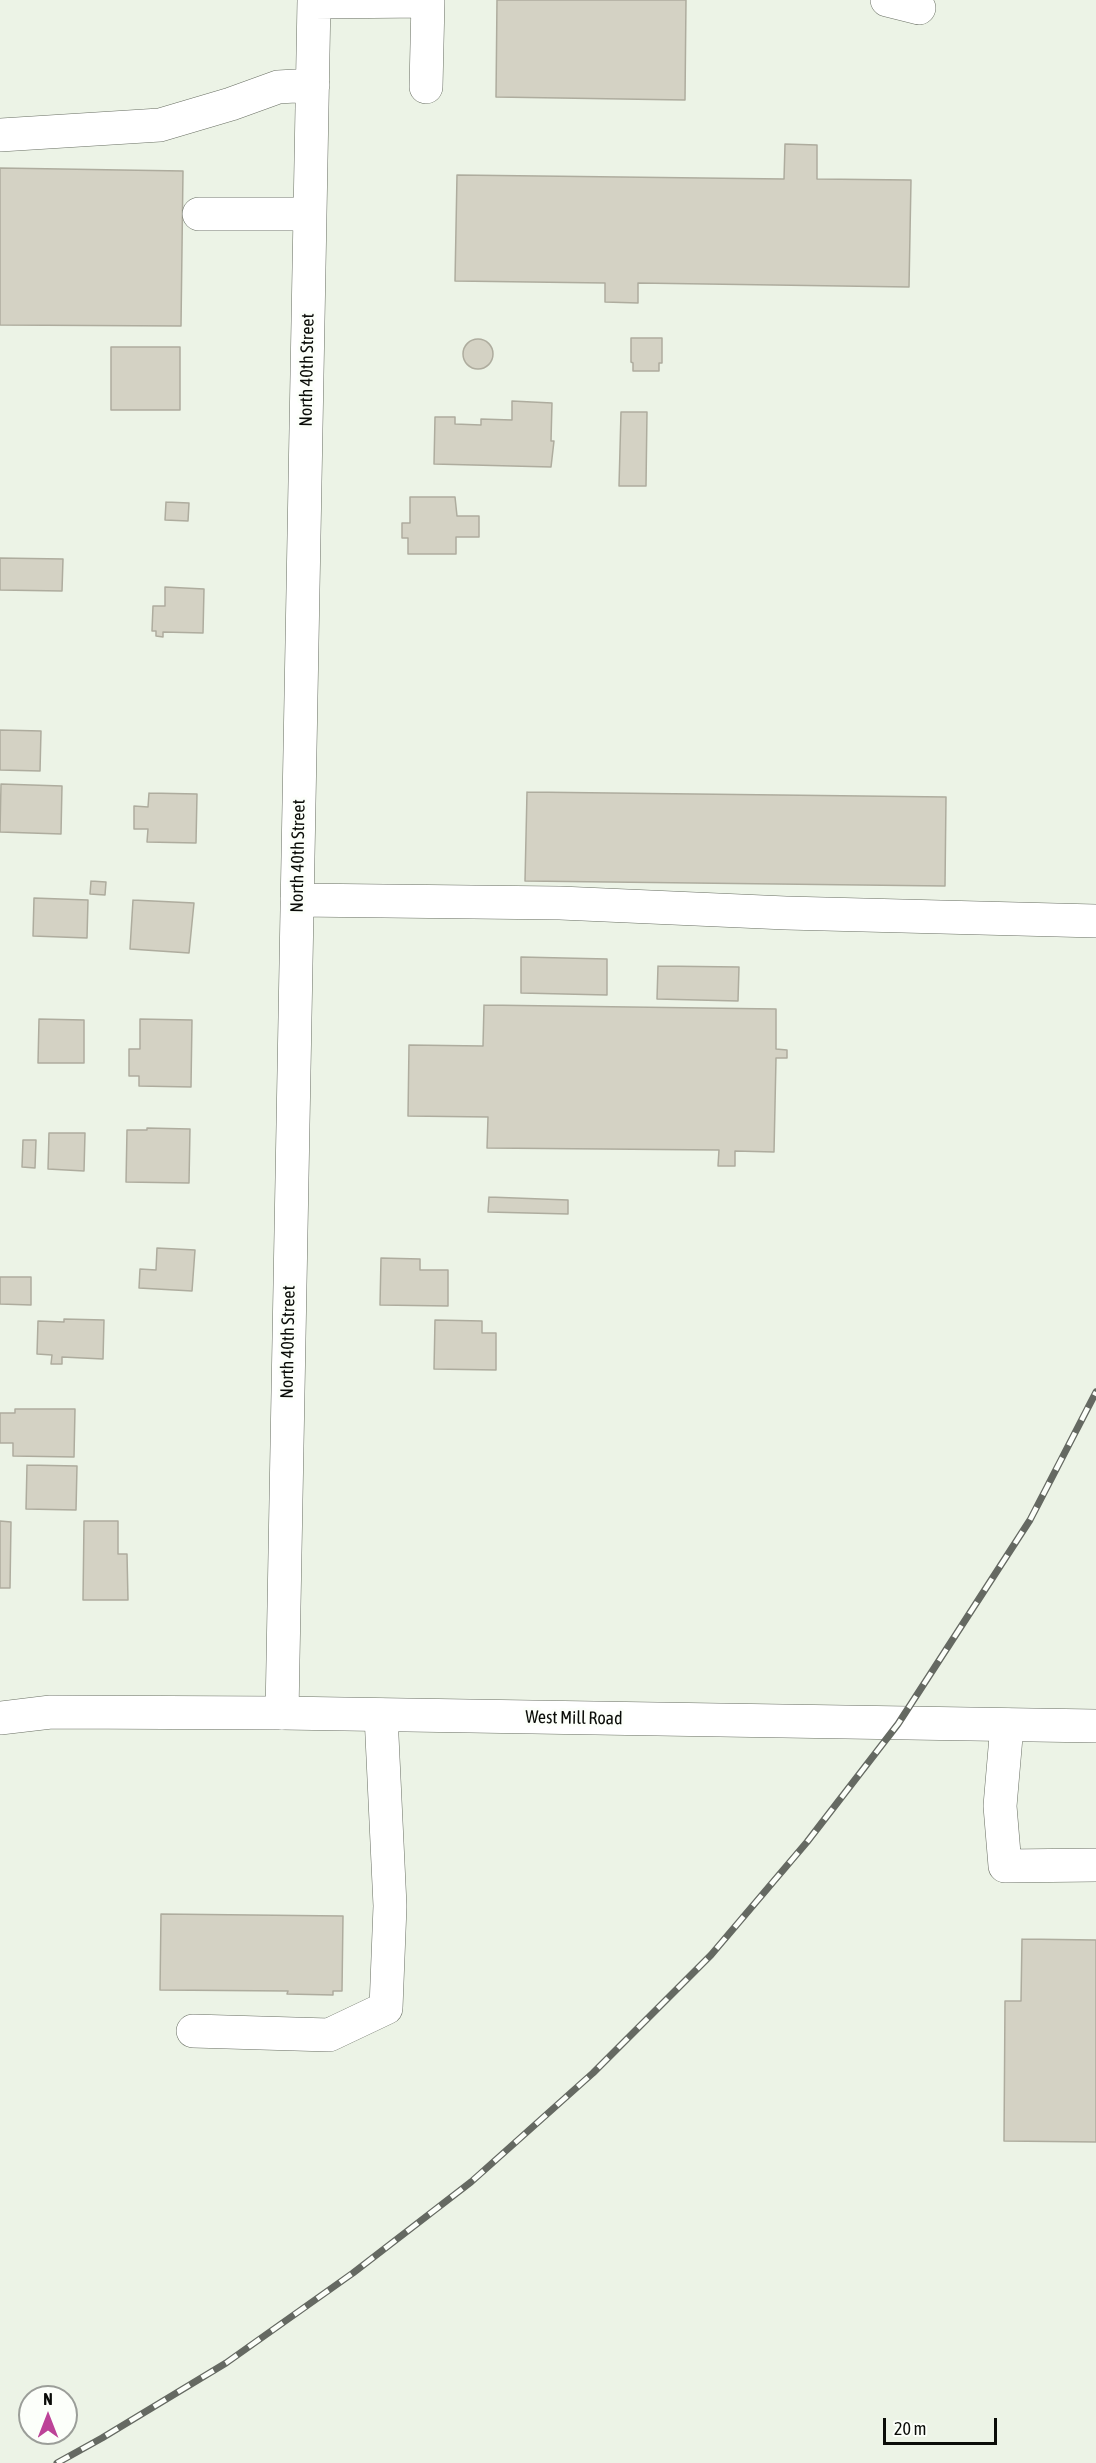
<!DOCTYPE html>
<html>
<head>
<meta charset="utf-8">
<style>
	body { margin:0 }
	#map { position:relative; width:1096px; height:2463px; overflow:hidden; background:#ecf3e6; font-family:"Asap Condensed",sans-serif }
	canvas { display:block }
	.north { position:absolute; left:18px; top:2385px; width:60px; height:60px; box-sizing:border-box; background:#fcfffa; border:2px solid #9b9e99; border-radius:50%; rotate:0deg; font-size:16px; font-weight:700; line-height:24px; text-align:center; color:#0a0c08 }
	.north::after { content:''; display:block; margin:auto; width:21px; height:27px; background:#bc4397; clip-path:polygon(50% 0,100% 100%,50% 72%,0 100%) }
	.scale { position:absolute; left:883px; top:2418px; width:114px; height:27px; box-sizing:border-box; border:3px solid #0a0c08; border-top:0; padding-left:8px; font-size:18px; line-height:21px; white-space:nowrap; color:#0a0c08; -webkit-text-stroke:4px #fcfffa; paint-order:stroke }
</style>
</head>
<body>
<div id="map">
<canvas width="1096" height="2463"></canvas>
<div class="north">N</div>
<div class="scale">20 m</div>
</div>
<script>
const context = document.querySelector('canvas').getContext('2d');
context.lineJoin = 'round';
function fillPath(path, color) { context.fillStyle = color; context.fill(path, 'evenodd'); }
const shape = rows => new Path2D(rows.map(r => 'M' + r).join(''));
function stroke(path, color, width, dash) { context.strokeStyle = color; context.lineWidth = width; context.lineCap = dash ? 'butt' : 'round'; context.setLineDash(dash || []); context.stroke(path); }
function write(font, color, halo, rows, align = 'center') {
  context.font = font + ' "Asap Condensed",sans-serif'; context.lineWidth = 6; context.setLineDash([]); context.textBaseline = 'middle'; context.strokeStyle = halo; context.fillStyle = color; for (const [text, x, y, turn = 0] of rows) {
    context.save(); context.translate(x, y); context.rotate((+turn || 0) * Math.PI / 180); context.textAlign = isNaN(turn) ? turn : align; if (halo) context.strokeText(text, 0, 0); context.fillText(text, 0, 0); context.restore();
  }
}
const building = shape([
	[497,0,686,0,685,100,496,97,497,0],
	[785,144,817,145,817,179,911,180,909,287,638,283,638,303,605,302,605,283,455,281,457,175,784,179,785,144],
	[0,168,183,171,181,326,0,325,0,168],
	[631,338,662,338,662,363,659,363,659,371,633,371,633,363,631,362,631,338],
	'463 354a15 15 0 1 1 30 0a15 15 0 1 1-30 0Z',
	[111,347,180,347,180,410,111,410,111,347],
	[512,401,552,403,551,441,554,441,551,467,434,464,435,417,455,417,455,424,481,425,481,419,512,420,512,401],
	[621,412,647,412,646,486,619,486,621,412],
	[410,497,455,497,457,516,479,516,479,537,456,537,456,554,408,554,408,538,402,538,402,523,410,523,410,497],
	[166,502,189,503,188,521,165,520,166,502],
	[0,558,63,559,62,591,0,590,0,558],
	[165,587,204,589,203,633,163,632,163,637,156,636,156,631,152,631,153,606,165,606,165,587],
	[0,730,41,731,40,771,0,770,0,730],
	[1,784,62,786,61,834,0,832,1,784],
	[527,792,946,797,945,886,525,881,527,792],
	[149,793,197,794,196,843,147,842,148,829,134,829,134,806,148,807,149,793],
	[91,881,106,882,105,895,90,894,91,881],
	[34,898,88,900,87,938,33,936,34,898],
	[133,900,194,903,189,953,130,949,133,900],
	[521,957,607,959,607,995,521,993,521,957],
	[658,966,739,967,738,1001,657,999,658,966],
	[484,1005,776,1009,776,1049,787,1050,787,1058,776,1058,774,1152,735,1151,735,1166,718,1166,719,1150,487,1148,488,1117,408,1116,409,1045,483,1046,484,1005],
	[39,1019,84,1020,84,1063,38,1063,39,1019],
	[140,1019,192,1020,191,1087,139,1086,139,1076,129,1076,129,1049,140,1049,140,1019],
	[147,1128,190,1129,189,1183,126,1182,127,1130,147,1130,147,1128],
	[49,1133,85,1133,84,1171,48,1169,49,1133],
	[23,1140,36,1140,35,1168,22,1167,23,1140],
	[489,1197,568,1200,568,1214,488,1212,489,1197],
	[157,1248,195,1250,192,1291,139,1288,140,1269,156,1270,157,1248],
	[381,1258,420,1259,420,1270,448,1270,448,1306,380,1305,381,1258],
	[0,1277,31,1277,31,1305,0,1304,0,1277],
	[64,1319,104,1320,103,1359,62,1357,62,1364,51,1364,52,1355,37,1354,38,1321,64,1322,64,1319],
	[435,1320,482,1321,482,1333,496,1333,496,1370,434,1369,435,1320],
	[15,1409,75,1409,74,1457,13,1456,13,1443,0,1443,0,1413,15,1413,15,1409],
	[27,1465,77,1466,76,1510,26,1509,27,1465],
	[0,1521,11,1522,10,1588,0,1588,0,1521],
	[84,1521,118,1521,118,1554,127,1554,128,1600,83,1600,84,1521],
	[161,1914,343,1916,342,1991,333,1991,333,1995,287,1994,288,1991,160,1990,161,1914],
	[1022,1939,1096,1940,1096,2142,1004,2141,1005,2001,1021,2001,1022,1939]
]);
fillPath(building, '#d4d2c4');
stroke(building, '#aeac9e', 1.5);
const minor = shape([
	[887,0,919,8],
	[314,2,428,1,426,87],
	[0,135,160,125,231,104,278,87,313,85],
	[199,214,310,214],
	[297,900,560,903,786,913,1096,921],
	[282,1713,314,0],
	[1007,1725,1000,1806,1005,1866,1096,1865],
	[193,2031,329,2035,386,2008,390,1906,381,1715]
]);
const major = shape([
	[0,1718,51,1712,282,1713,1096,1726]
]);
stroke(minor, '#696f63', 34);
stroke(major, '#696f63', 34);
stroke(minor, '#fff', 33);
stroke(major, '#fff', 33);
const rail = shape([
	[57,2463,102,2438,226,2363,353,2273,471,2182,593,2073,711,1955,807,1842,898,1724,1030,1520,1096,1392]
]);
stroke(rail, '#656962', 7);
stroke(rail, '#fcfffa', 4.5, [14]);
write('18px', '#0a0c08', '#fcfffa', [
	["North 40th Street",307,370,-89],
	["North 40th Street",298,856,-89],
	["North 40th Street",288,1342,-89],
	["West Mill Road",574,1718,1]
]);
</script>
</body>
</html>
